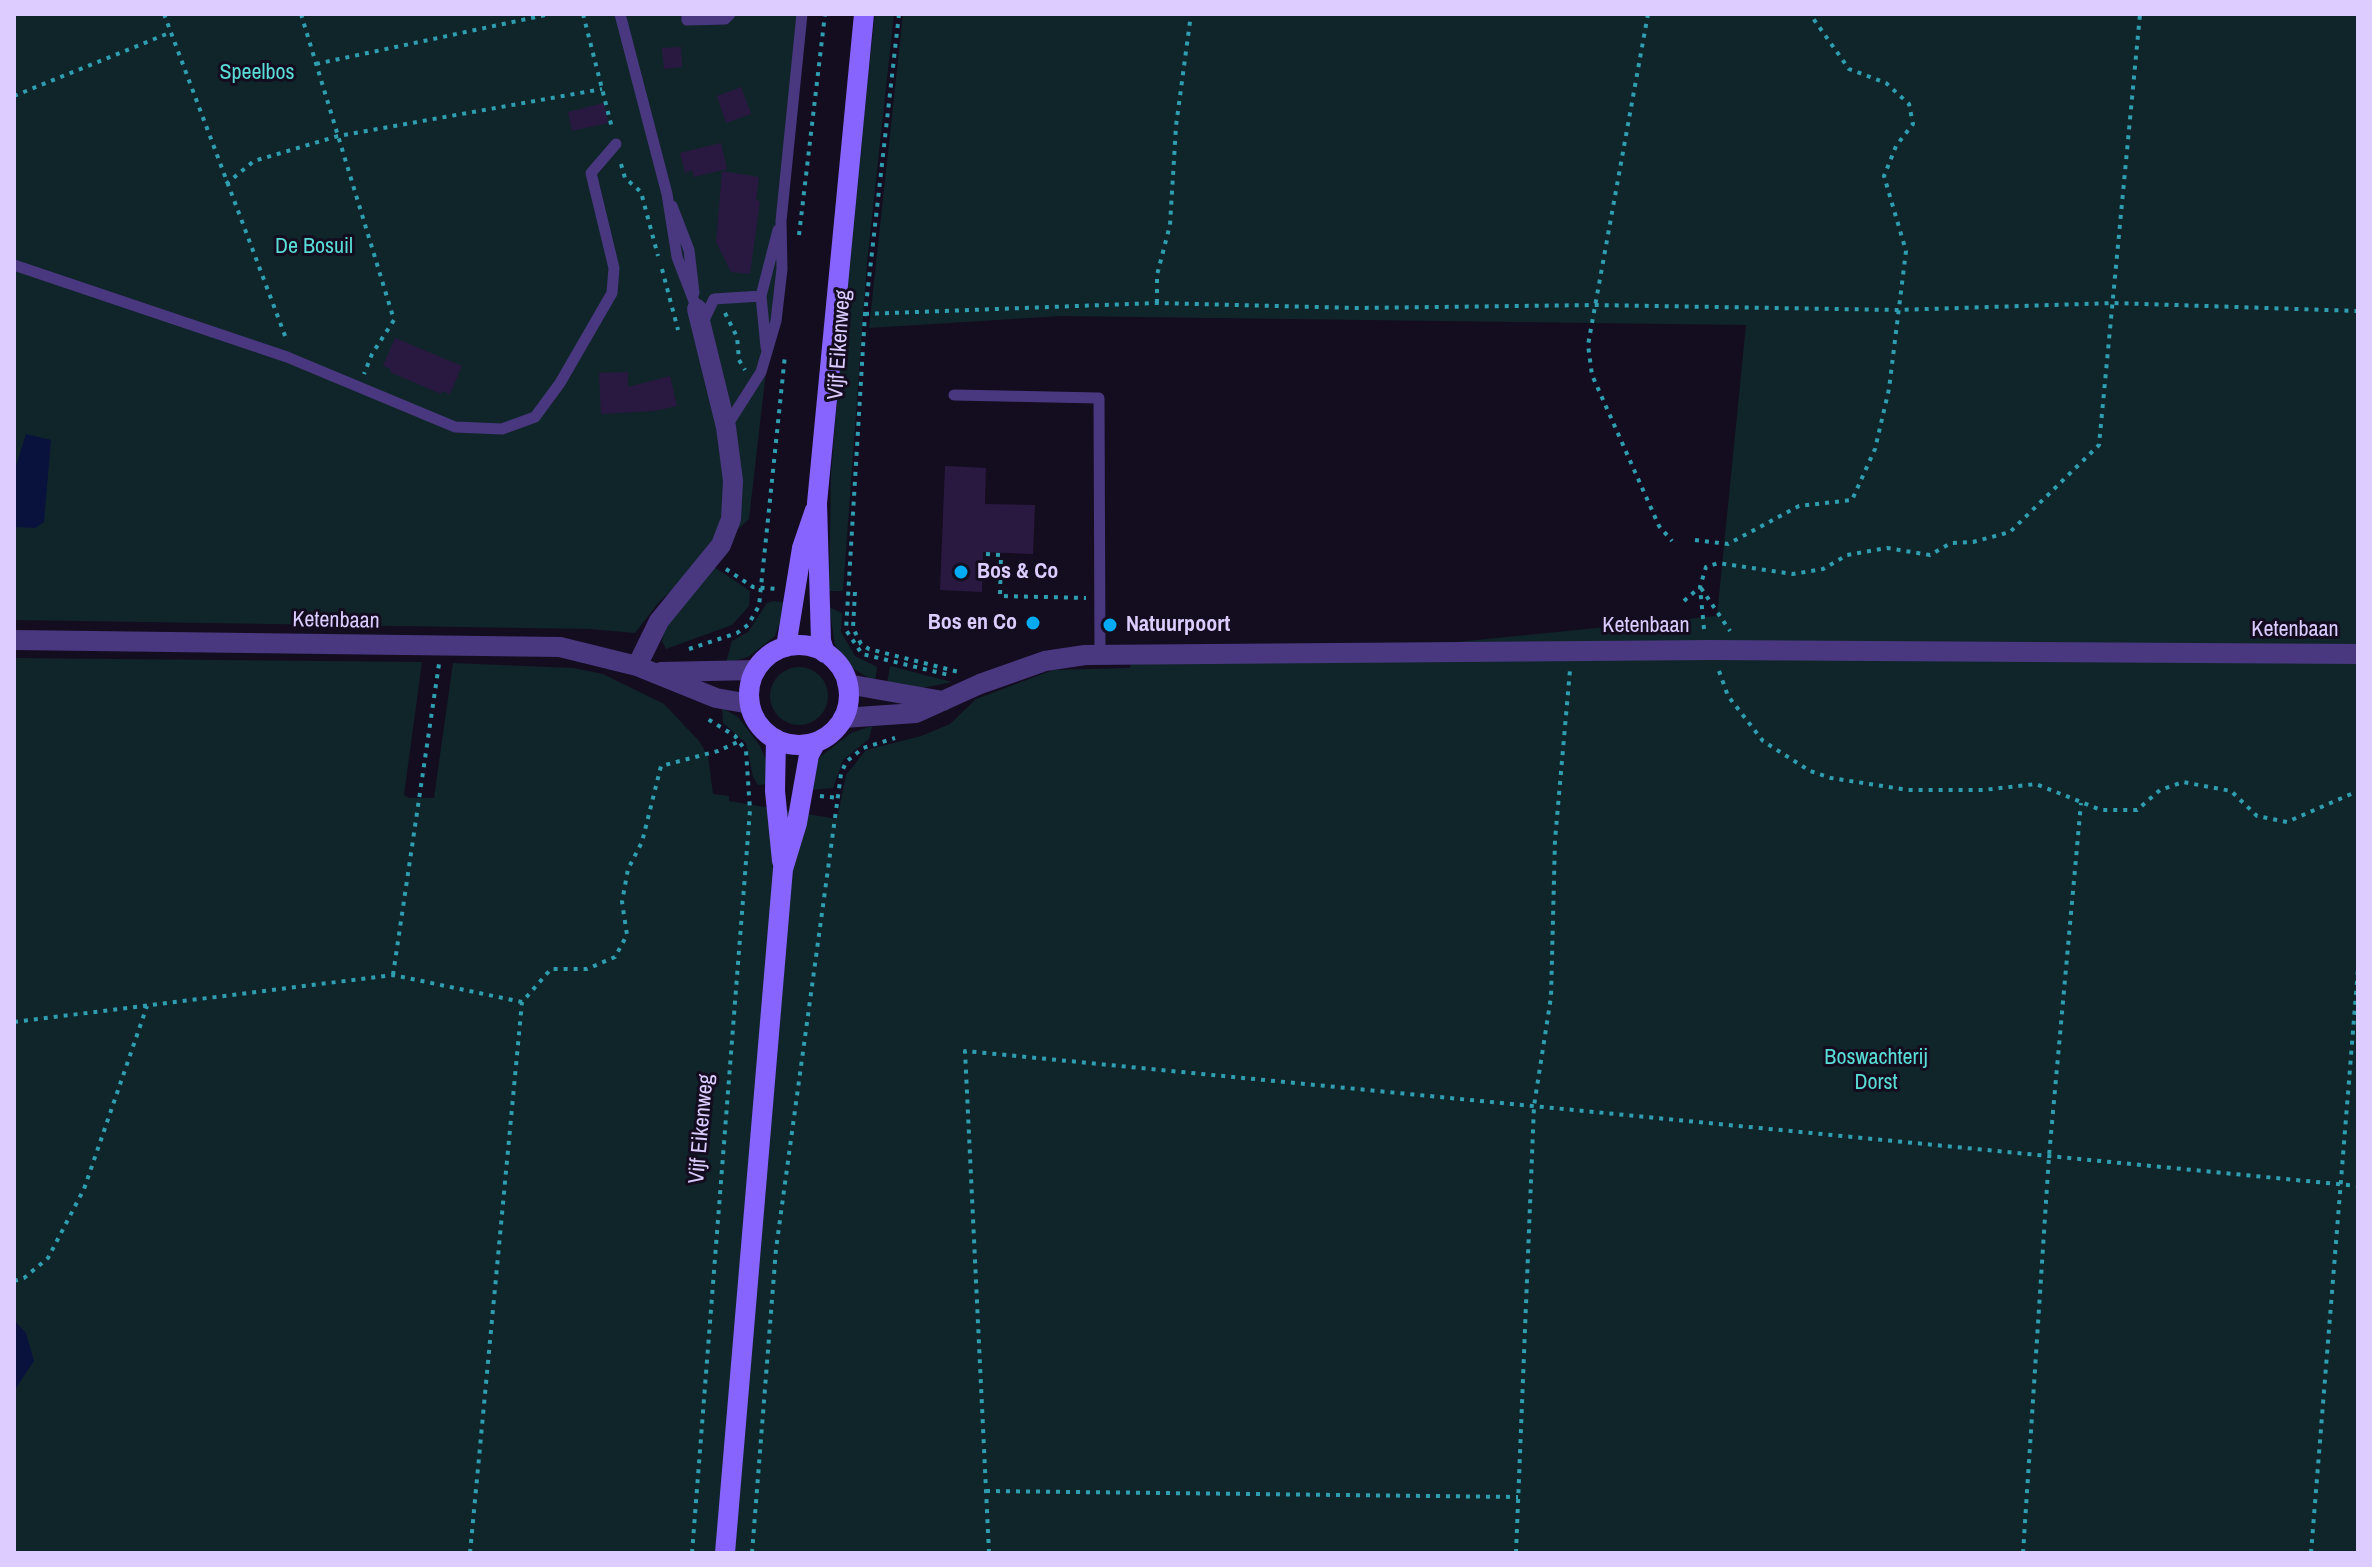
<!DOCTYPE html>
<html>
<head>
<meta charset="utf-8">
<style>
	body { margin:0 }
	#map { position:relative; width:2372px; height:1567px; overflow:hidden; background:#140d20; font-family:"Archivo Narrow",sans-serif }
	canvas { display:block }
	.frame { position:absolute; inset:0; border:16px solid #dcccff; pointer-events:none }
</style>
</head>
<body>
<div id="map">
<canvas width="2372" height="1567"></canvas>
<div class="frame"></div>
</div>
<script>
const context = document.querySelector('canvas').getContext('2d');
context.lineJoin = 'round';
function fillPath(path, color) { context.fillStyle = color; context.fill(path, 'evenodd'); }
const shape = rows => new Path2D(rows.map(r => 'M' + r).join(''));
function stroke(path, color, width, dash) { context.strokeStyle = color; context.lineWidth = width; context.lineCap = dash ? 'butt' : 'round'; context.setLineDash(dash || []); context.stroke(path); }
function write(font, color, halo, rows, align = 'center') {
  context.font = font + ' "Archivo Narrow",sans-serif'; context.lineWidth = 6; context.setLineDash([]); context.textBaseline = 'middle'; context.strokeStyle = halo; context.fillStyle = color; for (const [text, x, y, turn = 0] of rows) {
    context.save(); context.translate(x, y); context.rotate((+turn || 0) * Math.PI / 180); context.textAlign = isNaN(turn) ? turn : align; if (halo) context.strokeText(text, 0, 0); context.fillText(text, 0, 0); context.restore();
  }
}
fillPath(shape([
	[14,14,807,14,749,519,659,602,635,633,590,629,14,620],
	[875,14,894,14,867,263,843,591,829,591,831,474,851,232],
	[903,14,2358,14,2358,1553,14,1553,14,658,422,662,404,795,409,798,434,798,453,663,573,668,603,674,664,704,699,741,708,756,713,794,729,796,729,801,837,819,846,775,866,750,921,736,950,724,976,699,1053,670,1130,668,1131,657,1347,653,1717,616,1746,325,1061,316,869,328],
	[714,567,750,591,749,606,732,625,666,649,662,641,665,629],
	[774,601,787,603,775,636,748,657,726,663,732,641,748,632,767,603],
	[829,607,842,613,841,632,855,656,877,667,875,682,854,669,835,645],
	[890,666,952,682,922,688,887,684],
	'770 696a29 29 0 1 1 58 0a29 29 0 1 1-58 0Z',
	[722,708,738,717,760,746,767,762,767,784,758,785,753,777,746,743,723,723],
	[872,726,869,739,843,760,833,788,810,790,813,769,821,756,851,733]
]), '#10252a');
fillPath(shape([
	[26,434,51,440,44,522,35,528,14,527,14,472],
	[14,1320,26,1333,34,1361,16,1388]
]), '#09123c');
fillPath(shape([
	[681,47,682,67,664,69,662,48],
	[741,87,751,114,726,123,717,96],
	[604,103,608,123,572,131,568,112],
	[721,143,727,169,694,177,692,170,685,173,680,153],
	[722,171,759,177,756,200,760,201,750,274,731,272,716,242],
	[395,338,462,366,450,394,442,391,441,394,390,372,391,369,383,366],
	[628,372,628,387,670,376,677,406,654,411,601,414,599,373],
	[945,466,986,468,985,504,1035,505,1033,554,983,552,982,592,940,590]
]), '#291941');
stroke(shape([
	[164,14,287,341],
	[301,14,394,320,372,354,364,374],
	[583,14,612,128],
	[899,14,865,314,846,630,862,654,949,675],
	[1648,14,1588,345,1592,375,1659,526,1672,541],
	[316,64,550,14],
	[14,96,169,33],
	[621,164,625,178,641,192,658,256],
	[226,184,254,161,338,136,602,89],
	[799,235,825,14],
	[662,269,678,330],
	[1157,303,1157,275,1170,225,1176,126,1191,14],
	[725,313,737,337,739,360,745,370],
	[865,314,1157,303,1358,308,1596,305,1897,310,2114,303,2358,311],
	[1695,540,1728,544,1799,506,1852,500,1875,449,1889,389,1906,251,1884,176,1896,146,1913,124,1909,104,1886,83,1849,69,1810,14],
	[986,554,1001,555,1000,596,1086,598],
	[726,569,753,587,776,589],
	[1701,588,1730,631],
	[855,592,853,628,861,644,869,649,959,672],
	[1684,601,1700,587],
	[1704,629,1700,587,1706,567,1718,563,1793,574,1823,569,1847,555,1887,548,1930,555,1951,543,1973,542,2010,532,2099,445,2140,14],
	[689,649,737,633,748,625,759,606,785,355],
	[1719,671,1728,696,1763,741,1810,771,1831,778,1908,790,1983,790,2036,784,2101,810,2137,810,2160,790,2183,782,2231,791,2257,816,2287,822,2358,791],
	[820,796,838,798],
	[393,975,439,664],
	[14,1022,393,975,522,1002],
	[14,1281,24,1278,48,1258,84,1189,147,1006],
	[986,1491,1518,1497],
	[470,1553,522,1002,551,969,587,969,615,957,627,935,622,902,628,869,642,842,661,766,718,751,740,741],
	[692,1553,750,810,746,751,735,736,706,718],
	[752,1553,776,1249,841,774,846,762,863,748,895,738],
	[989,1553,965,1051,2358,1186],
	[1516,1553,1534,1106,1551,997,1555,840,1570,670],
	[2023,1553,2049,1156,2081,803],
	[2311,1553,2358,969]
]), '#2e9eb0', 4, [4, 6]);
stroke(shape([
	[620,14,667,194,677,257,697,309],
	[687,14,687,20,725,19,730,14],
	[672,206,689,250,694,293],
	[14,265,287,357,455,427,502,429,535,417,560,383,612,293,614,268,591,173,616,144],
	[761,296,766,347],
	[702,324,714,299,761,296,778,230],
	[954,395,1099,398,1100,655],
	[726,427,761,372,776,321,782,269,781,221,802,14]
]), '#49387f', 11);
stroke(shape([
	[14,640,560,647,637,666,716,698,750,704],
	[637,666,659,621,721,545,731,519,733,481,726,427,697,309],
	[661,672,756,670]
]), '#49387f', 20);
stroke(shape([
	[847,684,943,701],
	[843,718,916,713,980,684,1045,661,1085,655,1711,650,2358,654]
]), '#49387f', 20);
stroke(shape([
	'749 695a50 50 0 1 1 100 0a50 50 0 1 1-100 0Z',
	[786,647,802,548,815,510],
	[825,653,821,641,817,503,864,14],
	[776,739,775,791,782,861],
	[725,1553,783,869,797,823,809,755,816,742]
]), '#8764fe', 20);
for (const [x, y, r, color] of [
	[961,572,8,"#02abf4"],
	[1033,623,8,"#02abf4"],
	[1110,625,8,"#02abf4"]
]) { const dot = new Path2D(); dot.arc(x, y, r, 0, 2 * Math.PI); context.fillStyle = color; context.fill(dot); stroke(dot, '#140d20', 3); }
write('22px', '#59ddd7', '#140d20', [
	["Speelbos",257,73],
	["De Bosuil",314,247],
	["Boswachterij",1876,1058],
	["Dorst",1876,1083]
]);
write('22px', '#dcccff', '#140d20', [
	["Vijf Eikenweg",840,345,-86],
	["Ketenbaan",336,621,1],
	["Ketenbaan",1646,626],
	["Ketenbaan",2295,630],
	["Vijf Eikenweg",702,1129,-85]
]);
write('bold 22px', '#dcccff', '#140d20', [
	["Bos & Co",977,572],
	["Bos en Co",1017,623,"right"],
	["Natuurpoort",1126,625]
], 'left');
</script>
</body>
</html>
